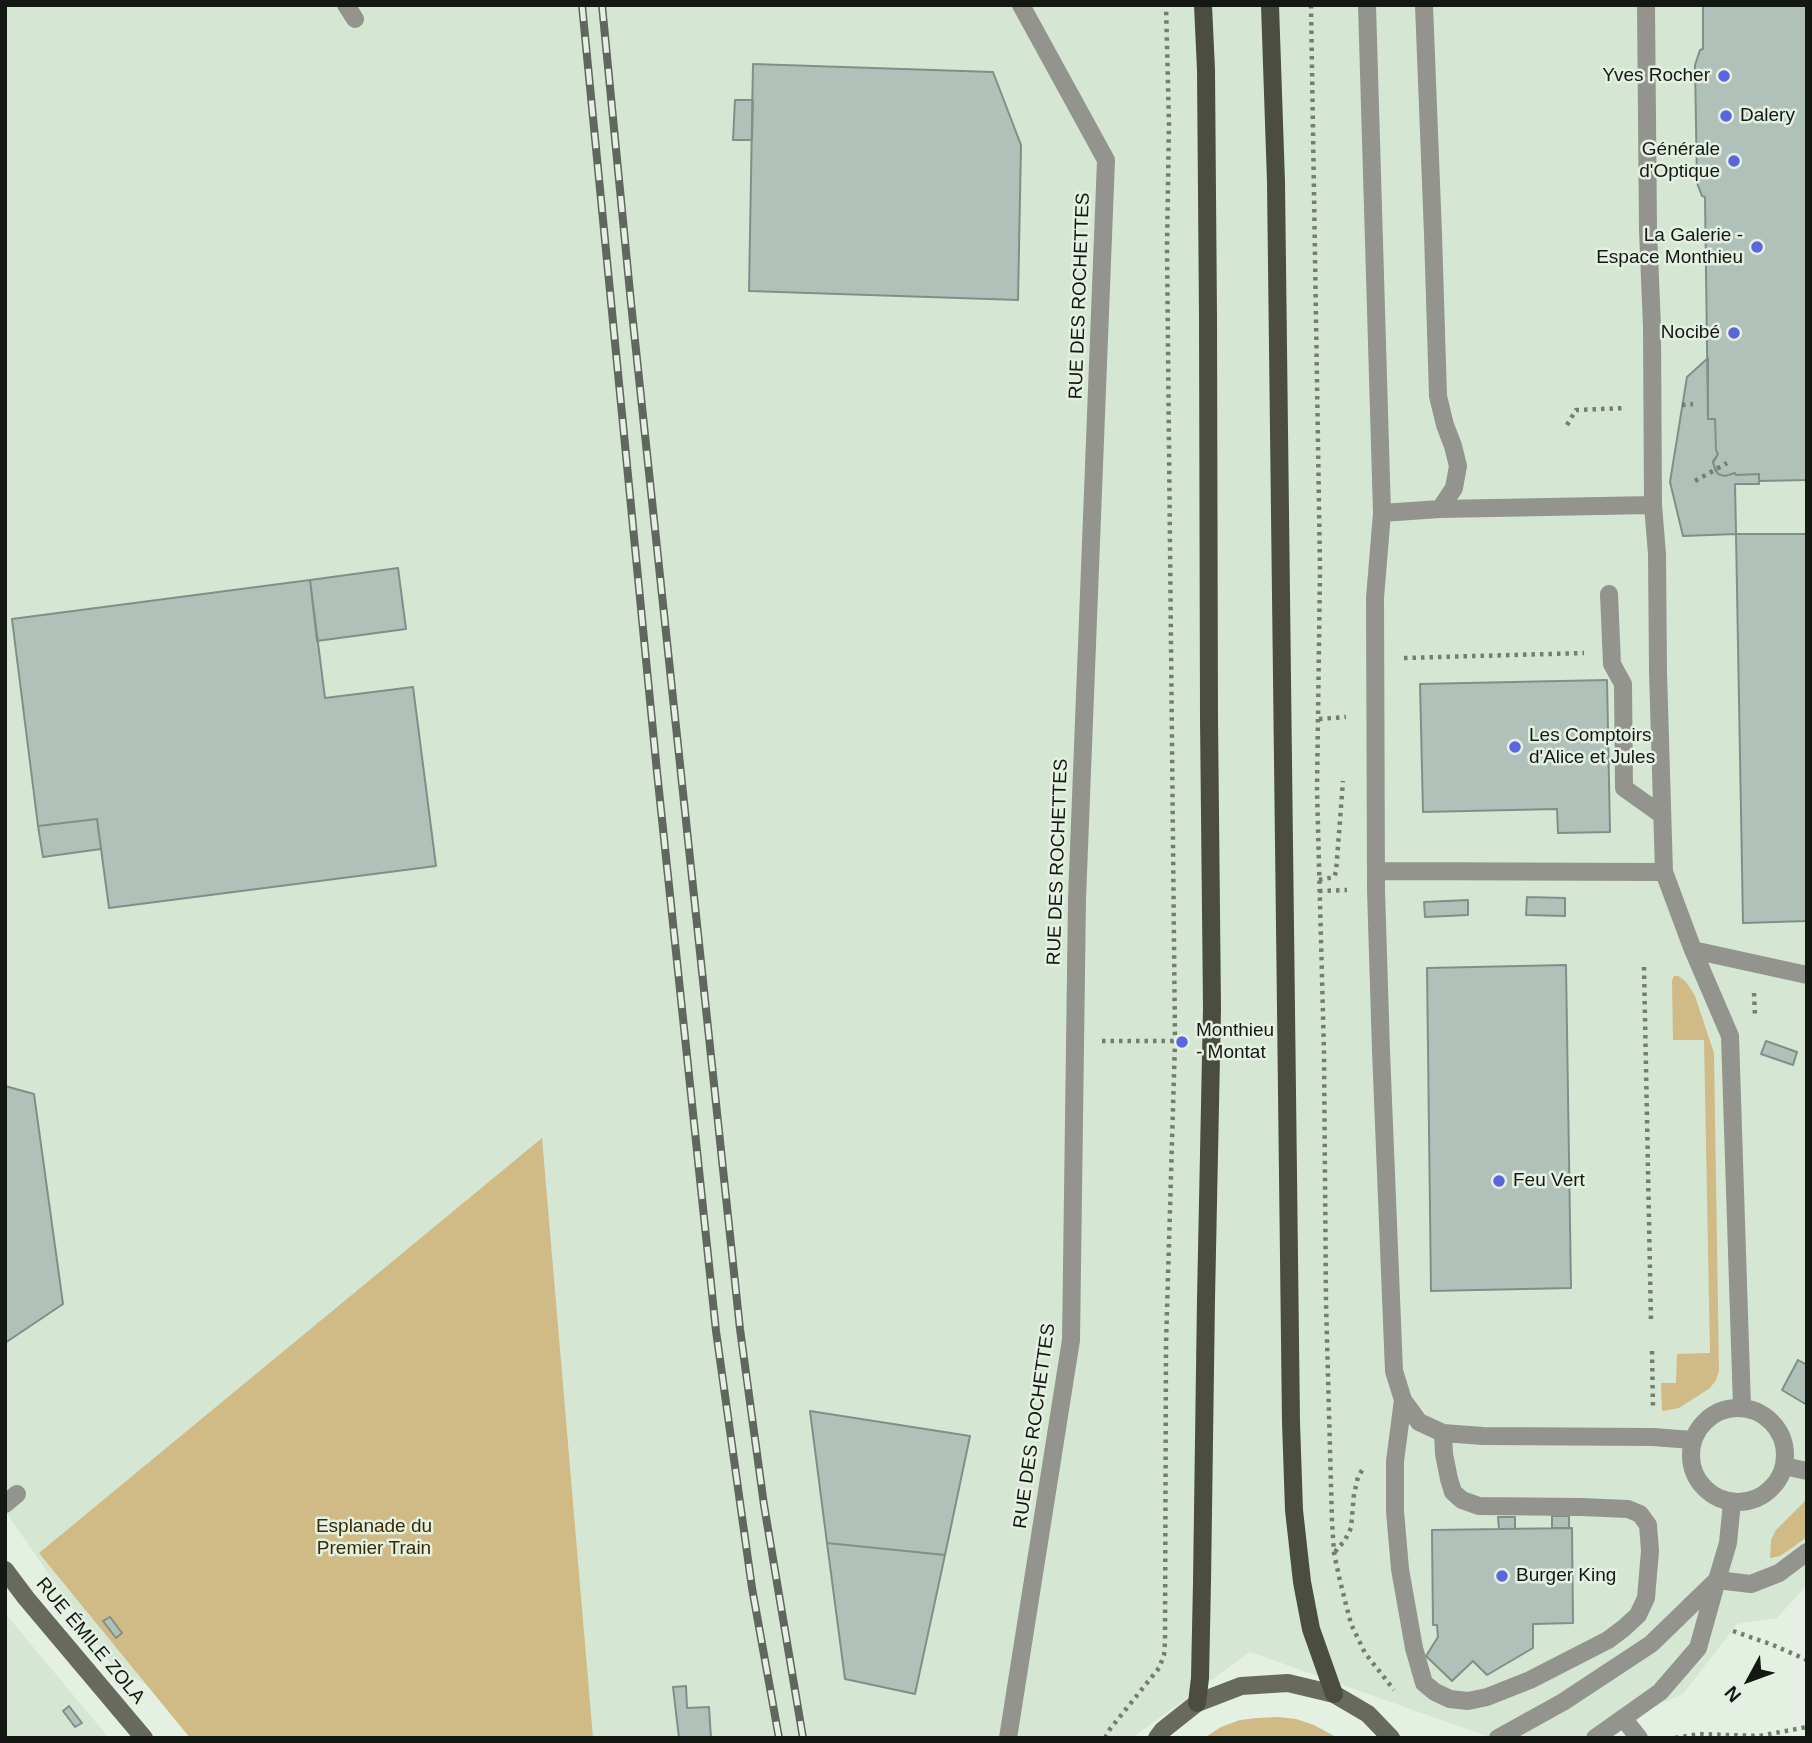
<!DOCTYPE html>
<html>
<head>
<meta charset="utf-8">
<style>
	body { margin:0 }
	#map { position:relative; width:1812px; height:1743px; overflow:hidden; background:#e4f1e2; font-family:Arial,sans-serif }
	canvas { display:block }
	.frame { position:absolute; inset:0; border:7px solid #141813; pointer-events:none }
	.north { position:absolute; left:1714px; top:1645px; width:70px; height:70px; -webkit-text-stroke:5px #e4f1e2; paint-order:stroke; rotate:229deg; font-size:19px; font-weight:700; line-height:28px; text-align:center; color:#141813 }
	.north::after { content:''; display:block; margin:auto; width:24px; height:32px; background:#141813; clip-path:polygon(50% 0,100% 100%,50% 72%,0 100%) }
</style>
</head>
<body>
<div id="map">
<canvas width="1812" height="1743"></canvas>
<div class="frame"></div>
<div class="north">N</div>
</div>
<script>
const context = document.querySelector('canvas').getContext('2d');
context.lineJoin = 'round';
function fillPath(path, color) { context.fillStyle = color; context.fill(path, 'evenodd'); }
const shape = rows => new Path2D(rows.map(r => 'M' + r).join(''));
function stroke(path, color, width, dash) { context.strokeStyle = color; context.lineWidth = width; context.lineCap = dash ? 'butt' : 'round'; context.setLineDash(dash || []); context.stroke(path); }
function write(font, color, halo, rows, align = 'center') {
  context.font = font + ' Arial,sans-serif'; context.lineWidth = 5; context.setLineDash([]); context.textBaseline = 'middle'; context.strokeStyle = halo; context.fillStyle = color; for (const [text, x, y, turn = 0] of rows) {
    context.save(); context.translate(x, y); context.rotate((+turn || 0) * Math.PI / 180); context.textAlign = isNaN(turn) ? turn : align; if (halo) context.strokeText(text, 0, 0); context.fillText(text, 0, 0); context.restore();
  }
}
fillPath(shape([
	[5,5,1807,5,1807,1585,1777,1618,1737,1624,1683,1694,1581,1738,1492,1738,1250,1652,1132,1738,249,1738,113,1667,5,1511],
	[5,1613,109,1738,5,1738]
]), '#d5e7d3');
fillPath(shape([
	[1674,976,1678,976,1684,980,1689,986,1695,996,1714,1053,1719,1371,1716,1380,1710,1388,1679,1408,1662,1411,1661,1383,1676,1383,1677,1354,1710,1353,1704,1040,1673,1040,1672,980],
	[542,1138,593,1738,190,1738,39,1553],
	[1807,1499,1807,1537,1789,1550,1780,1556,1770,1558,1771,1540,1776,1530],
	[1278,1717,1296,1719,1314,1725,1338,1738,1204,1738,1221,1727,1240,1720,1257,1718]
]), '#d0ba85');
const building = shape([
	[1703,5,1807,5,1807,480,1759,481,1759,474,1736,475,1735,473,1725,476,1718,474,1713,463,1718,454,1716,450,1715,419,1708,419,1705,197,1702,196,1697,183,1695,65,1700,50,1703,49,1703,5],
	[753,64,993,72,1021,145,1018,300,749,291,753,64],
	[735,100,753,100,752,140,733,140,735,100],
	[1708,358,1708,419,1715,419,1716,450,1718,454,1713,461,1715,470,1718,474,1725,476,1735,473,1736,475,1759,474,1759,484,1735,484,1736,534,1683,536,1670,482,1687,377,1708,358],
	[1736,534,1807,534,1807,921,1743,923,1736,534],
	[398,568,406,629,317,641,310,580,398,568],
	[310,580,325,698,413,687,436,866,109,908,97,819,38,826,12,619,310,580],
	[1607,680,1610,832,1558,833,1557,809,1423,812,1420,684,1607,680],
	[97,819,101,849,43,857,38,826,97,819],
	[1527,897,1565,898,1565,916,1526,915,1527,897],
	[1468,900,1468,915,1425,917,1424,902,1468,900],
	[1566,965,1571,1288,1431,1291,1427,968,1566,965],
	[1766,1041,1797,1052,1793,1065,1761,1054,1766,1041],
	[5,1086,34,1094,63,1304,5,1343,5,1086],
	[1798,1360,1807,1365,1807,1405,1782,1390,1798,1360],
	[810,1411,970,1436,945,1555,827,1543,810,1411],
	[1552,1516,1569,1516,1569,1528,1552,1528,1552,1516],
	[1498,1517,1515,1517,1515,1529,1499,1529,1498,1517],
	[1572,1528,1573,1623,1533,1624,1533,1648,1487,1675,1473,1661,1452,1681,1426,1656,1438,1637,1437,1625,1433,1625,1432,1530,1572,1528],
	[827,1543,945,1555,915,1694,845,1679,827,1543],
	[110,1617,122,1633,116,1638,103,1621,110,1617],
	[686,1686,687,1708,709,1707,711,1738,679,1738,673,1687,686,1686],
	[69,1706,82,1723,75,1727,63,1711,69,1706]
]);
fillPath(building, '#afc1b9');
stroke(building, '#7e9088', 2);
stroke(shape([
	[1311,5,1320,569,1317,790,1324,1052,1326,1303,1332,1522,1334,1553,1340,1581,1351,1624,1365,1653,1394,1690],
	[1682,405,1693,404],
	[1567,425,1576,410,1625,408],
	[1695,481,1727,463],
	[1404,658,1584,653],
	[1319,719,1346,717],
	[1319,880,1334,877,1336,872,1343,781],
	[1319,891,1347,890],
	[1644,967,1651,1322],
	[1754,993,1755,1016],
	[1102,1041,1175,1041],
	[1652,1351,1653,1409],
	[1335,1552,1345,1540,1351,1528,1354,1494,1358,1477,1364,1467],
	[1733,1631,1773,1645,1807,1660],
	[1105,1738,1110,1729,1159,1668,1164,1655,1165,1643,1166,1344,1175,1041,1167,247,1169,123,1166,5],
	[1675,1738,1699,1734,1759,1736,1807,1727]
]), '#757d73', 4.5, [3.5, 5]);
stroke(shape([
	[346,5,355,19],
	[1367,5,1382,513,1375,598,1376,890,1381,1051,1394,1371,1403,1400,1419,1422,1443,1433,1483,1436,1653,1437,1692,1440],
	[1424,5,1433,234,1438,396,1445,425,1453,446,1458,466,1454,488,1440,509],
	[1646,5,1648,230,1652,327,1653,505,1657,554,1658,672,1664,872,1693,950,1730,1036,1742,1407],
	[1382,513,1440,509,1653,505],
	[1609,594,1612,664,1623,684,1624,788,1662,815],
	[1376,871,1664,872],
	[1693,950,1807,975],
	[1403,1400,1395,1461,1395,1511,1400,1569,1414,1648,1424,1683,1435,1692,1450,1699,1468,1701,1487,1697,1530,1680,1608,1640,1624,1628,1638,1615,1646,1598,1650,1551,1648,1525,1640,1514,1628,1509,1581,1507,1479,1506,1462,1500,1453,1492,1449,1479,1444,1454,1443,1433],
	'1691 1455a47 47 0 1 1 94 0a47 47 0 1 1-94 0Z',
	[1784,1466,1807,1471],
	[1732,1502,1728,1543,1717,1580,1751,1584,1779,1573,1807,1552],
	[5,1504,17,1494]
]), '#93948d', 18);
stroke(shape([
	[1623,1718,1639,1738],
	[1008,1738,1071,1340,1077,899,1106,160,1021,5],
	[1498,1738,1563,1702,1651,1644,1717,1580],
	[1595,1738,1660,1692,1698,1648,1717,1580]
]), '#93948d', 18);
stroke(shape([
	[5,1570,26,1598,144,1738],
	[1157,1738,1163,1730,1197,1703,1241,1686,1288,1683,1334,1694,1368,1714,1391,1738]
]), '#686a60', 18);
stroke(shape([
	[1270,5,1276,182,1291,1422,1294,1510,1302,1582,1311,1629,1334,1694],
	[1197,1703,1200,1678,1202,1582,1206,1299,1212,1008,1209,718,1208,317,1206,70,1203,5]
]), '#4b4d40', 18);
const rail = shape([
	[582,5,657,772,716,1331,752,1588,779,1738],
	[602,5,631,303,740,1329,764,1505,803,1738]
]);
stroke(rail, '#60675e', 8);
stroke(rail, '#e4f1e2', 5, [16]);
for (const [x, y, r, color] of [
	[1724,76,7,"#5a66de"],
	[1726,116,7,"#5a66de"],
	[1734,161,7,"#5a66de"],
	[1757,247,7,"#5a66de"],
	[1734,333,7,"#5a66de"],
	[1515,747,7,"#5a66de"],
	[1182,1042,7,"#5a66de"],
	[1499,1181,7,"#5a66de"],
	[1502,1576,7,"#5a66de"]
]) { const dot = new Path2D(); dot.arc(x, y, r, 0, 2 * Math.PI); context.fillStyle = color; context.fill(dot); stroke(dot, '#e4f1e2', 2.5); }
write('19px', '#141813', '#e4f1e2', [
	["Yves Rocher",1710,76,"right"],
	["Dalery",1740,116],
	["Générale",1720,150,"right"],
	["d'Optique",1720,172,"right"],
	["La Galerie -",1743,236,"right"],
	["Espace Monthieu",1743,258,"right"],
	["Nocibé",1720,333,"right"],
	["Les Comptoirs",1529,736],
	["d'Alice et Jules",1529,758],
	["Monthieu",1196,1031],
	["- Montat",1196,1053],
	["Feu Vert",1513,1181],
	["Burger King",1516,1576]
], 'left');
write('19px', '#141813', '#e4f1e2', [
	["RUE DES ROCHETTES",1080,296,-88],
	["RUE DES ROCHETTES",1058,862,-88],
	["RUE DES ROCHETTES",1035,1426,-82],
	["RUE ÉMILE ZOLA",90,1641,50]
]);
write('19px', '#392a00', '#e4f1e2', [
	["Esplanade du",374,1527],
	["Premier Train",374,1549]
]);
</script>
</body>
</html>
